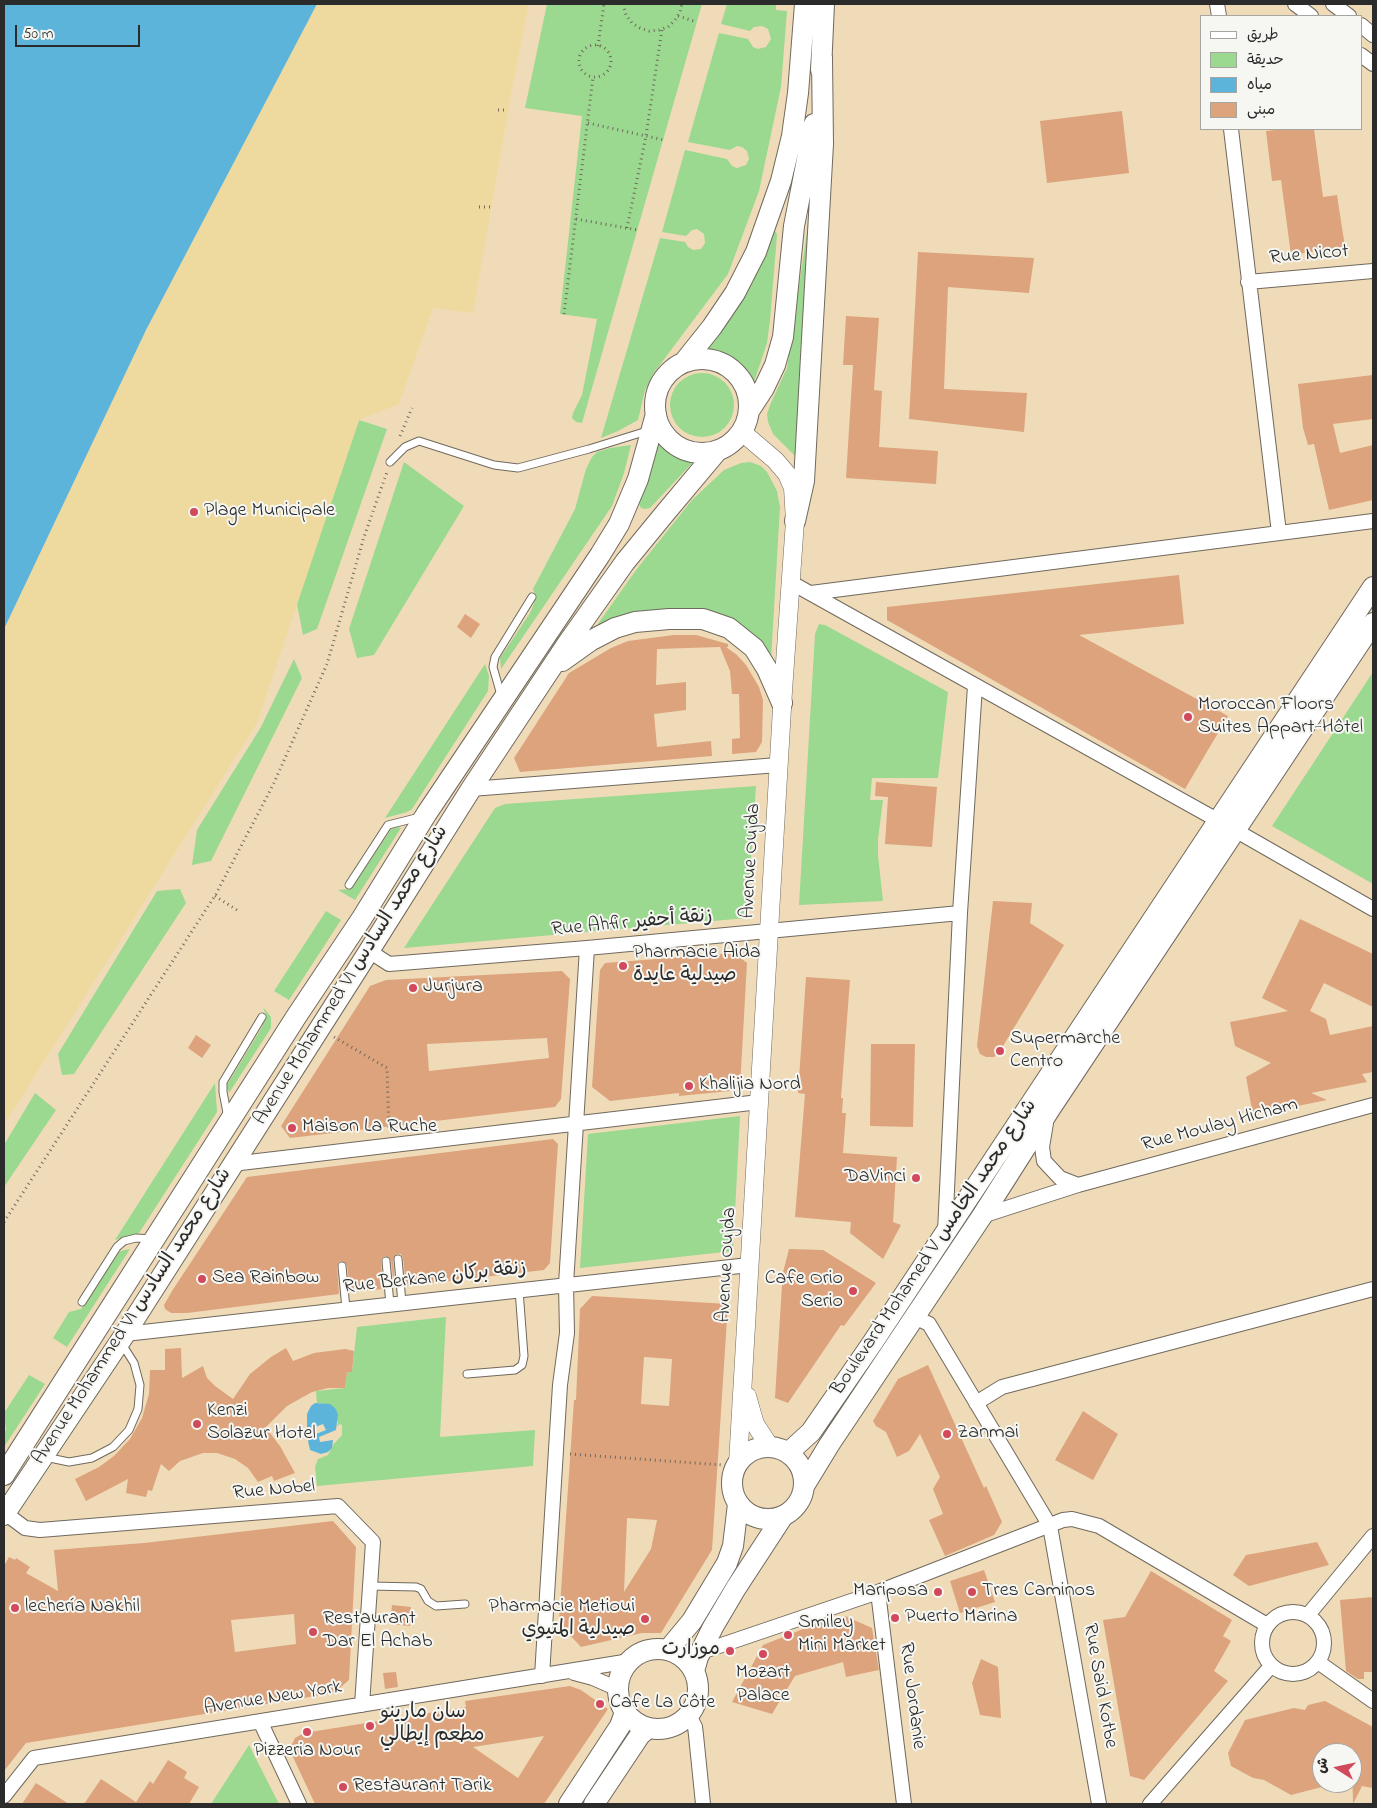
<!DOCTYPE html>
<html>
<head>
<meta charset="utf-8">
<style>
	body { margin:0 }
	#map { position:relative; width:1377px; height:1808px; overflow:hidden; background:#f0dbb9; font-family:"Indie Flower","Playpen Sans Arabic",sans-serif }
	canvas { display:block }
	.frame { position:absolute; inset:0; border:5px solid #2b2b2b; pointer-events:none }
	.legend { position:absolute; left:1200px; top:15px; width:162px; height:115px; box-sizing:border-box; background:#f6f6f2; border:1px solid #a5a5a2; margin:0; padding:6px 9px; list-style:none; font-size:15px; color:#2b2b2b }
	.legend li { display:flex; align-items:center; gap:10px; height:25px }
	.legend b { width:25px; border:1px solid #a5a5a2 }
	.north { position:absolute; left:1312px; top:1743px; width:50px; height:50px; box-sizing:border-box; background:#f6f6f2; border:1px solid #a5a5a2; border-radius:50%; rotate:280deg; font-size:14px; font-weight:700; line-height:20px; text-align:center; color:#2b2b2b }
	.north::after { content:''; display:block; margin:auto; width:18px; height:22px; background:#d1495b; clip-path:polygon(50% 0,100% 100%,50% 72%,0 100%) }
	.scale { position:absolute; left:15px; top:25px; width:125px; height:22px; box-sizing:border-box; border:2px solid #2b2b2b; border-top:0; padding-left:6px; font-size:15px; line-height:18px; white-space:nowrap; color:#2b2b2b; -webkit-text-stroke:4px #f6f6f2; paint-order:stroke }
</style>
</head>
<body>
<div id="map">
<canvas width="1377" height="1808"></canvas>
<div class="frame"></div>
<ul class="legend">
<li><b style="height:6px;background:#fff"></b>طريق</li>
<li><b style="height:14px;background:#9ad98f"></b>حديقة</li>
<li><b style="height:14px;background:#5db4da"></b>مياه</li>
<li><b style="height:14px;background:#dca37c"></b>مبنى</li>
</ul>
<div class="north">ش</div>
<div class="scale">50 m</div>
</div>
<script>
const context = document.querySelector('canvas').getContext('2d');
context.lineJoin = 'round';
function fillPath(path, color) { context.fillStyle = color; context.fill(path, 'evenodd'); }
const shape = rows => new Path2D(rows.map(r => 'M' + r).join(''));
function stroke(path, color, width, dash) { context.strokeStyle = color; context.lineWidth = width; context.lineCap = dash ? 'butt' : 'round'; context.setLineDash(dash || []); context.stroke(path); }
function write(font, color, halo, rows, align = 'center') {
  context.font = font + ' "Indie Flower","Playpen Sans Arabic",sans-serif'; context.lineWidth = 4; context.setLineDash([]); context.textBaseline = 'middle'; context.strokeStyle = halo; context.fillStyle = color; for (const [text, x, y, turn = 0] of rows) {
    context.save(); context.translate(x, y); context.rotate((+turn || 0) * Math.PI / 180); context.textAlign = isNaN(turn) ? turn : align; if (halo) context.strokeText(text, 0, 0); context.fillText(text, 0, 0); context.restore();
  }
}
fillPath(shape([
	[547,4,702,4,582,423,576,422,572,418,573,413,582,395,597,319,560,314,582,116,525,108],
	[727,4,776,4,776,10,787,11,781,87,759,191,728,274,653,374,645,390,638,420,618,431,601,438,660,238,685,242,688,247,693,250,701,249,705,243,704,234,697,229,692,230,686,236,662,232,685,150,727,159,732,166,737,168,746,165,749,159,747,151,742,147,737,146,730,150,688,142,719,33,748,39,753,47,758,49,766,47,771,39,768,29,762,26,754,27,750,31,721,24],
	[809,218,810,218,795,456,773,434,768,422,767,414,770,405,787,368],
	[774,231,776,232,777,235,770,320,767,343,754,382,744,369,731,357,716,350,704,349],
	'670 405a32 32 0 1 1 64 0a32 32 0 1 1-64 0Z',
	[359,420,387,429,317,629,303,635,297,604],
	[659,440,676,454,695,460,650,508,645,509,641,508,639,504],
	[631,445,624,473,612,506,501,669,500,658,530,613,536,598,533,589,575,509,586,469,592,457,597,452,610,448],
	[404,462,464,506,374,655,357,658,349,629],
	[750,462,761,466,767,472,777,491,780,507,771,660,739,626,595,628,636,570,692,500,724,470,741,463],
	[819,624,825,625,948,692,938,778,872,778,870,800,883,800,878,839,878,855,883,901,799,905,815,634],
	[294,659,302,678,211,861,192,865,197,830,261,727],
	[485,664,489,676,488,691,412,809,407,812,385,818],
	[1373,672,1373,884,1272,826],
	[756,786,747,918,404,948,495,808,505,804],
	[396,827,401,828,355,900,338,890,349,889,354,885,391,829],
	[180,889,186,903,74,1074,62,1075,58,1054,157,891],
	[326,911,341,920,289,1000,274,991],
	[263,1007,271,1017,271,1028,229,1093,227,1085,262,1027,266,1015],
	[215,1083,217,1112,139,1233,115,1240],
	[35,1093,56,1110,4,1187,4,1145],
	[740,1116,733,1251,580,1268,588,1134],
	[130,1249,67,1347,53,1338,69,1312,81,1309,120,1251],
	[446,1317,440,1437,535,1430,533,1466,317,1486,315,1467,318,1459,328,1455,333,1445,342,1435,342,1425,340,1424,337,1426,338,1422,322,1403,317,1403,316,1391,345,1388,347,1372,352,1372,357,1327],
	[29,1375,45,1384,4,1447,4,1433,6,1430,4,1413],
	[249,1745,279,1804,211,1804]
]), '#9ad98f');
fillPath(shape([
	[317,4,529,4,512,89,473,313,433,308,399,404,359,420,257,723,4,1125,4,629,146,330]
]), '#eeda9e');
fillPath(shape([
	[4,4,317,4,146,330,4,629],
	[315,1403,330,1404,335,1408,338,1414,336,1430,319,1437,320,1442,333,1440,332,1448,328,1452,321,1454,310,1450,308,1441,311,1436,326,1430,323,1424,307,1430,307,1414,311,1406]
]), '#5db4da');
fillPath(shape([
	[1122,111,1129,173,1047,183,1040,121],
	[1284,129,1314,129,1323,197,1337,195,1345,247,1291,255,1281,180,1272,181,1266,131],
	[918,252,1034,258,1029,293,948,287,944,389,1027,393,1024,432,909,419],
	[846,316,879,318,874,390,882,391,879,447,938,451,936,484,846,478,853,365,843,365],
	[1373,375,1373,419,1333,424,1340,453,1373,445,1373,500,1329,510,1314,444,1308,445,1303,428,1298,384],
	[1179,575,1184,624,1079,635,1228,716,1185,789,887,620,887,607],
	[465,614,480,624,471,638,457,627],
	[674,635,696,635,728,644,728,647,726,647,737,655,746,665,759,687,763,700,762,742,756,752,732,754,732,739,740,738,739,694,732,694,730,671,720,647,657,649,656,685,686,682,686,710,654,714,657,747,711,741,712,756,520,772,514,758,569,673,611,648,628,641],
	[876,782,937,787,932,847,885,844,888,797,875,796],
	[993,901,1032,903,1030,923,1064,945,1000,1051,994,1057,986,1057,980,1054,977,1046],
	[1300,919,1373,954,1373,1007,1324,983,1310,1011,1326,1019,1330,1035,1373,1026,1373,1072,1362,1074,1367,1082,1311,1093,1327,1100,1253,1115,1246,1077,1271,1063,1235,1046,1230,1022,1288,1011,1262,998],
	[734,953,747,963,740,1087,730,1088,730,1091,679,1096,679,1093,610,1101,592,1087,600,970,605,963],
	[562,971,570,979,561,1099,555,1107,290,1138,281,1126,370,986,386,980],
	[547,1038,549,1058,429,1071,427,1044],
	[806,977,850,980,841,1098,843,1098,842,1113,846,1113,843,1153,897,1157,893,1222,901,1225,883,1259,850,1233,851,1222,795,1217,805,1094,798,1093],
	[196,1035,211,1045,202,1058,188,1048],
	[871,1044,915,1044,913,1127,870,1126],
	[553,1139,558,1144,550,1263,544,1270,406,1286,403,1258,401,1254,397,1254,393,1259,395,1287,394,1287,391,1260,386,1256,383,1257,381,1261,383,1289,350,1292,347,1265,342,1261,339,1262,337,1266,339,1294,187,1313,171,1313,165,1309,164,1305,172,1291,247,1177],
	[789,1249,823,1250,876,1283,844,1326,841,1325,788,1403,775,1398,782,1285,780,1284],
	[592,1296,728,1304,712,1550,661,1633,642,1633,581,1647,569,1634,558,1635,574,1400,576,1400,580,1309],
	[644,1357,672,1359,669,1406,641,1404],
	[627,1518,657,1520,651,1549,624,1592],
	[181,1348,182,1378,203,1366,207,1378,215,1386,233,1399,250,1374,271,1357,286,1348,293,1361,314,1353,345,1349,354,1351,352,1372,347,1372,345,1388,328,1388,312,1392,287,1406,264,1429,270,1433,280,1446,295,1473,274,1481,272,1476,258,1482,248,1468,235,1459,217,1453,203,1453,180,1461,169,1471,161,1464,152,1491,148,1490,146,1497,126,1493,128,1479,86,1501,75,1479,99,1467,114,1456,130,1439,142,1418,149,1394,150,1370,165,1370,165,1349],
	[928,1365,984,1488,986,1486,1002,1522,994,1535,945,1556,929,1520,943,1514,933,1489,940,1477,920,1434,909,1451,897,1457,886,1432,876,1426,873,1421,898,1379],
	[1083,1411,1118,1434,1093,1480,1055,1460],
	[333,1521,356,1547,349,1680,334,1693,26,1743,4,1771,4,1566,9,1557,15,1560,16,1558,30,1567,26,1573,58,1591,54,1550,144,1543],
	[294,1614,296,1644,235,1652,231,1620],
	[1317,1542,1329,1565,1249,1586,1233,1575,1246,1555],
	[984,1570,995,1602,960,1613,950,1581],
	[1151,1571,1232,1620,1223,1636,1231,1641,1214,1671,1228,1681,1144,1780,1130,1776,1103,1620,1125,1617],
	[1373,1597,1373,1672,1364,1672,1364,1679,1358,1679,1346,1671,1340,1600],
	[392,1605,411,1607,410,1626,390,1624],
	[845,1616,872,1628,879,1670,846,1677,843,1662,795,1676,772,1714,732,1702,763,1645,813,1625,812,1624],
	[981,1659,998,1667,1001,1718,980,1715,972,1683],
	[396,1672,398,1687,385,1689,383,1673],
	[570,1686,581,1690,608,1709,544,1804,315,1804,292,1755,291,1746,295,1738,304,1733,466,1707,465,1701],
	[544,1736,518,1778,473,1747],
	[1325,1701,1373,1727,1373,1788,1362,1786,1353,1804,1352,1753,1322,1753,1322,1787,1291,1795,1264,1780,1253,1778,1231,1766,1228,1753,1245,1720,1294,1708,1305,1710,1308,1705],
	[168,1760,187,1772,184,1778,199,1787,189,1804,84,1804,101,1779,136,1802,150,1781,153,1784],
	[36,1783,69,1804,22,1804]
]), '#dca37c');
const service = shape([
	[390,462,405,447,419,441,494,465,518,468,589,449,647,431],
	[501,695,493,667,495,657,532,597],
	[349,885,388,825,420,817],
	[228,1118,223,1092,223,1082,262,1017],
	[398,1259,402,1303],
	[386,1261,390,1304],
	[342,1266,346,1309],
	[82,1302,117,1247,124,1241,136,1238,152,1239],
	[467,1374,515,1370,522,1365,524,1356,519,1290],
	[45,1457,69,1462,92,1458,113,1447,129,1430,138,1409,140,1385,134,1363,122,1344],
	[370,1586,416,1587,421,1589,428,1601,436,1606,465,1604]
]);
const minor = shape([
	[1217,4,1219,16],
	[1295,4,1311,16],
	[1333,4,1349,16],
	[1361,25,1373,35],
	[1361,55,1373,64],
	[1231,129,1279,533],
	[1248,282,1373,271],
	[790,582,1219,821,1373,909],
	[811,593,1373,521],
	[471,789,778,765],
	[369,951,389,964,587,948,960,913],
	[1046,1123,1042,1147,1044,1161,1060,1178,1078,1185],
	[232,1164,759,1102],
	[982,1216,1078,1185,1373,1105],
	[945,1232,960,913,975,686],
	[915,1317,929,1324,1050,1526,1099,1804],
	[125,1334,749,1265],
	[976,1403,1002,1387,1373,1289],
	[5,1513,25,1528,40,1530,338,1506,373,1542,362,1705],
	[878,1592,904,1804],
	'1262 1643a31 31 0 1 1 62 0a31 31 0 1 1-62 0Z',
	[1308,1615,1373,1536],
	[701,1652,878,1592,1063,1520,1072,1519,1099,1526,1267,1625],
	[1318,1662,1373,1701],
	[574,1673,593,1678,618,1689],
	[542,1676,560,1385,567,1333,566,1284,587,948],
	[689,1715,695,1727,696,1735,703,1804],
	[260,1721,299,1804],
	[4,1796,34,1758,630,1661],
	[1150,1804,1271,1666]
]);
const tertiary = shape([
	[747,1396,755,1424,770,1447],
	[738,1463,783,691,795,521,793,488,787,474,775,460,742,432]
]);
const secondary = shape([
	[821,70,824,4],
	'655 406a47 47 0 1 1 94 0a47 47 0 1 1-94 0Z',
	[684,362,712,327,735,293,756,252,781,181,792,136,798,93,805,4],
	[749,411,764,388,775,365,783,337,794,226,814,124],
	[795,521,804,481,823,144,822,57],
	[562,661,590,641,615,628,635,622,669,619,703,619,729,628,754,648,767,669,782,703],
	'732 1483a36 36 0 1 1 72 0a36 36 0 1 1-72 0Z',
	[788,1453,811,1432,873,1342,1373,587],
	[4,1475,296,1017,362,918,427,813,600,555,619,524,638,479,656,414],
	[804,1486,829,1445,982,1216,1050,1109,1373,623],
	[4,1515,125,1334,369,951,471,789,567,644,625,562,666,512,718,450],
	'618 1689a40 40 0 1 1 80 0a40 40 0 1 1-80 0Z',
	[668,1650,692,1621,727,1563,733,1546,738,1504],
	[694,1671,698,1657,713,1627,736,1588,783,1516],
	[569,1804,620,1726,625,1712],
	[594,1804,640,1735,648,1728]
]);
stroke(service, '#70695d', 9);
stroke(minor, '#70695d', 16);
stroke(tertiary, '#70695d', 19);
stroke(secondary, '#70695d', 22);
stroke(shape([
	[623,4,626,15,632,23,640,28,649,31,659,30,668,27,675,20,680,12,682,4],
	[678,16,697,22],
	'579 61a16 16 0 1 1 32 0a16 16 0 1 1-32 0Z',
	[598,46,604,4],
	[498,110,508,110],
	[588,123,664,140],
	[479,207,491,207],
	[576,219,638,230],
	[627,228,646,136,662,29],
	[564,314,593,77],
	[400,436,412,408],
	[215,896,240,912],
	[334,1037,387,1068,389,1131],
	[4,1222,216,894,273,785,327,664,364,537,387,472],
	[570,1454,723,1465]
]), '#70695d', 3, [1, 4]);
stroke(service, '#fff', 7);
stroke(minor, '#fff', 14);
stroke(tertiary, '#fff', 18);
stroke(secondary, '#fff', 20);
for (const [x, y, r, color] of [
	[194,512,5,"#d1495b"],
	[1188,717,5,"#d1495b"],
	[623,966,5,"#d1495b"],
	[413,988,5,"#d1495b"],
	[1000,1051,5,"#d1495b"],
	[689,1086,5,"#d1495b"],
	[292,1128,5,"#d1495b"],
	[916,1178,5,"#d1495b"],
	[202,1279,5,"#d1495b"],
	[853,1291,5,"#d1495b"],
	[197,1424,5,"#d1495b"],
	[947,1434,5,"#d1495b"],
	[938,1592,5,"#d1495b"],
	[972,1592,5,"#d1495b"],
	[15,1608,5,"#d1495b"],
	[895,1618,5,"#d1495b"],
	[645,1619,5,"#d1495b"],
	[313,1632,5,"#d1495b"],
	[788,1635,5,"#d1495b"],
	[730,1651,5,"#d1495b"],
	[763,1654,5,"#d1495b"],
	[600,1704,5,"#d1495b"],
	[370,1726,5,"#d1495b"],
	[307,1732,5,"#d1495b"],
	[343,1787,5,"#d1495b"]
]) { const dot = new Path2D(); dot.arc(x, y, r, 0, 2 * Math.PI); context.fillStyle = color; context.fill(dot); stroke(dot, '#f6f6f2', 2); }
write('20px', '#2b2b2b', '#f6f6f2', [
	["Rue Nicot",1309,256,-5],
	["Avenue Oujda",752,861,-87],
	["Rue Ahfir زنقة أحفير",632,924,-5],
	["Avenue Mohammed VI شارع محمد السادس",352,976,-58],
	["Rue Moulay Hicham",1220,1126,-15],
	["Boulevard Mohamed V شارع محمد الخامس",935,1248,-56],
	["Avenue Oujda",728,1265,-87],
	["Rue Berkane زنقة بركان",435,1279,-6],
	["Avenue Mohammed VI شارع محمد السادس",133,1317,-57],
	["Rue Nobel",274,1491,-5],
	["Rue Said Kotbe",1099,1686,80],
	["Rue Jordanie",911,1696,83],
	["Avenue New York",273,1699,-9]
]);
write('20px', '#2b2b2b', '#f6f6f2', [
	["Plage Municipale",204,512],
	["Moroccan Floors",1198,706],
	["Suites Appart-Hôtel",1198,729],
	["Pharmacie Aida",633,954],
	["صيدلية عايدة",633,977],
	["Jurjura",423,988],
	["Supermarche",1010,1040],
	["Centro",1010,1063],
	["Khalijia Nord",699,1086],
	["Maison La Ruche",302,1128],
	["DaVinci",906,1178,"right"],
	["Sea Rainbow",212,1279],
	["Cafe Orio",843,1280,"right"],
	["Serio",843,1303,"right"],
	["Kenzi",207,1412],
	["Solazur Hotel",207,1435],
	["Zanmai",957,1434],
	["Mariposa",928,1592,"right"],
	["Tres Caminos",982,1592],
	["lechería Nakhil",25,1608],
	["Pharmacie Metioui",635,1608,"right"],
	["صيدلية المتيوي",635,1631,"right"],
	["Puerto Marina",905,1618],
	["Restaurant",323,1620],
	["Dar El Achab",323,1643],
	["Smiley",798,1624],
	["Mini Market",798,1647],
	["موزارت",720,1651,"right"],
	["Mozart",763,1674,"center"],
	["Palace",763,1697,"center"],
	["Cafe La Côte",610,1704],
	["سان مارينو",380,1714],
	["مطعم إيطالي",380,1737],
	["Pizzeria Nour",307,1752,"center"],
	["Restaurant Tarik",353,1787]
], 'left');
</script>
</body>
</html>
